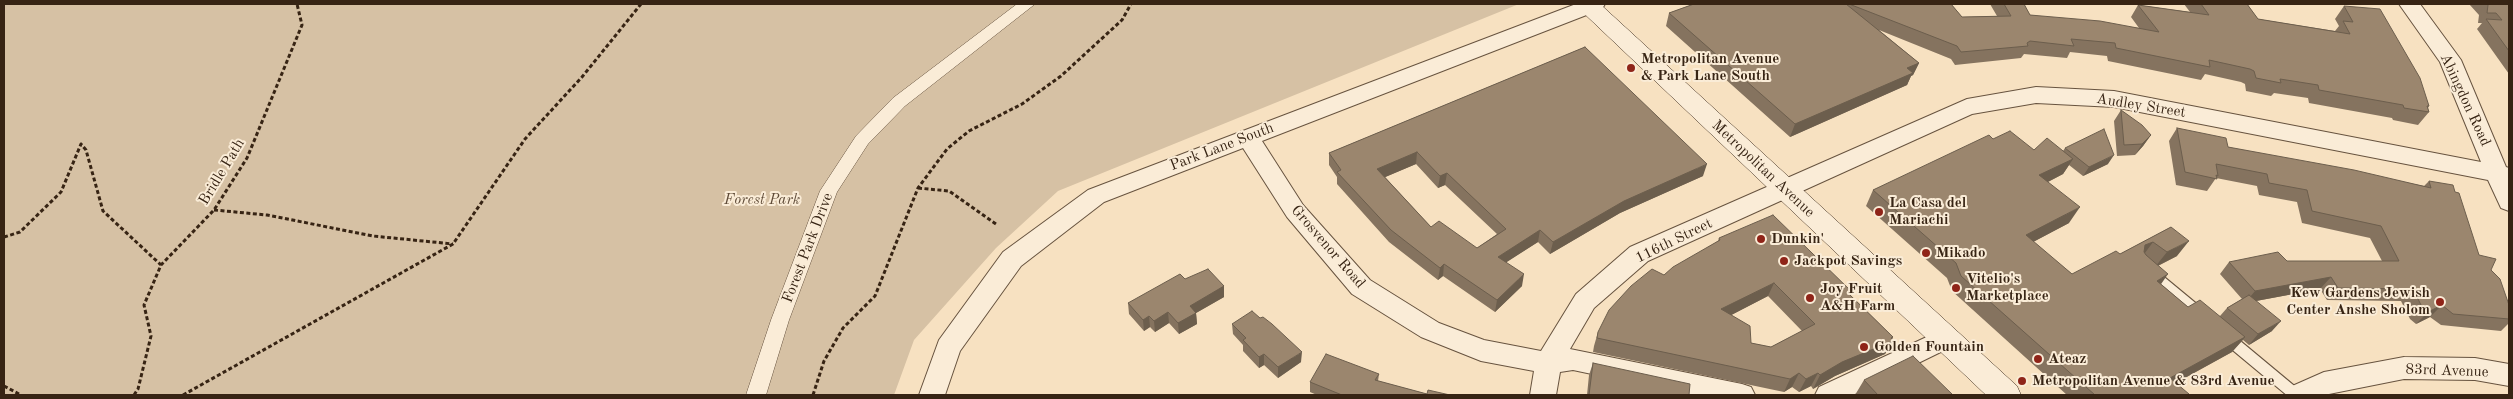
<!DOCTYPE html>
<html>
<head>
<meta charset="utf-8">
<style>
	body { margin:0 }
	#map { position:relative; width:2513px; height:399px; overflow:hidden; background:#f7e1c1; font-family:"Old Standard TT",serif }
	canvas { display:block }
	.frame { position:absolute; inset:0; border:5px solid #372414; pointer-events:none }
</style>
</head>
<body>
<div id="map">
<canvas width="2513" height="399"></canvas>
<div class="frame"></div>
</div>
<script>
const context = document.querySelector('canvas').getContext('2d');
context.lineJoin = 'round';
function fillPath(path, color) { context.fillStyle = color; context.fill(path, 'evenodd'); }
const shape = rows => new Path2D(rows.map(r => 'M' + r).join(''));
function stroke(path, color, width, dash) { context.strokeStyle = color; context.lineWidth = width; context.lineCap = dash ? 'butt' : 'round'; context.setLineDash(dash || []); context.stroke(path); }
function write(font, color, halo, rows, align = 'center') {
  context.font = font + ' "Old Standard TT",serif'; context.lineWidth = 4; context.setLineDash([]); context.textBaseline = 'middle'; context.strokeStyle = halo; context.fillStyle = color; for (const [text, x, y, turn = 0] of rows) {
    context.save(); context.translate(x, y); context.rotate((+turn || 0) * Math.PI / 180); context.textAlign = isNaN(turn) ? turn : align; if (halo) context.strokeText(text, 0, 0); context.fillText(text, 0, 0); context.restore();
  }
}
fillPath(shape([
	[4,4,1519,4,1058,191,996,248,914,340,894,395,4,395]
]), '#d6c1a4');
const service = shape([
	[2150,273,2202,316],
	[2225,336,2296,395]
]);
const pedestrian = shape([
	[1017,4,1035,4,905,106,868,144,837,192,789,320,766,395,746,395,771,320,820,191,856,136,893,98,1017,4]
]);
const minor = shape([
	[1576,4,1605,4,1602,9,1262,141,1303,205,1370,280,1439,323,1484,340,1541,351,1576,294,1630,247,1967,99,2036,87,2114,91,2481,162,2440,62,2399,4,2420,4,2461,60,2506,167,2509,168,2509,211,2501,208,2488,180,2114,107,2036,103,1972,114,1648,261,1594,308,1570,349,1742,384,1751,387,1755,395,1691,395,1573,370,1560,372,1556,395,1530,395,1534,371,1481,361,1421,337,1352,294,1287,217,1243,148,1104,202,1021,266,960,351,945,395,919,395,939,340,1003,252,1088,190,1576,4],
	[1946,328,1955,331,1959,338,1955,345,1853,395,1815,395,1819,387,1946,328],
	[2404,357,2475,358,2509,364,2509,386,2475,380,2404,379,2324,395,2286,395,2290,387,2324,372,2404,357]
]);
const secondary = shape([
	[1574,4,1600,4,2017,386,2021,395,1986,395,1574,4]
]);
stroke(service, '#67533f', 14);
stroke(pedestrian, '#67533f', 1);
stroke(minor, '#67533f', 2);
stroke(secondary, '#372414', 1);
stroke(shape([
	[918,188,949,191,996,224],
	[214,210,267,215,373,236,453,244],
	[4,237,20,232,61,192,81,144,86,150,103,211,161,265],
	[4,386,21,395],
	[134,395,138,389,151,336,144,305,161,265,214,210,247,158,302,25,297,4],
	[183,395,453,244,525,139,582,77,641,4],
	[813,395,824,361,843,328,875,296,918,188,947,149,969,131,1022,104,1061,76,1122,20,1131,4]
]), '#372414', 3, [4, 2.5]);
stroke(service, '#faecd7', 12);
fillPath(pedestrian, '#faecd7');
fillPath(minor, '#faecd7');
fillPath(secondary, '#faecd7');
fillPath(shape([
	[1694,4,1951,4,1962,17,1997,16,1990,4,2024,4,2030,15,2139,28,2131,17,2138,5,2190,12,2184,4,2247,4,2258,19,2335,31,2339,26,2335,19,2344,6,2429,106,2428,108,2429,112,2418,125,2393,120,2392,118,2309,103,2308,98,2274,93,2271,96,2246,91,2245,84,2241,82,2205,74,2201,80,2108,61,2107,56,2070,52,2067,58,2024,54,2021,58,1955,65,1951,59,1879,30,1919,63,1913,75,1911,76,1907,85,1790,137,1666,26,1669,13],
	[2469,4,2509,4,2509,74,2477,29,2482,23,2478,23,2479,15],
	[1585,47,1703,176,1620,213,1550,254,1538,242,1506,262,1522,286,1495,312,1443,276,1438,280,1389,242,1337,184,1337,177,1329,165,1329,153],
	[1416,164,1438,188,1445,185,1497,234,1477,248,1431,227,1385,177],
	[2121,110,2151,135,2143,146,2135,155,2117,156,2114,121],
	[2177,128,2228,147,2424,186,2429,181,2479,255,2491,270,2509,305,2509,323,2501,331,2441,325,2430,317,2416,324,2410,319,2401,301,2327,300,2320,289,2256,301,2272,331,2249,345,2243,340,2232,352,2176,383,2189,395,2067,395,1952,291,1947,278,1866,206,1873,190,1993,139,2034,150,2063,151,2065,148,2108,164,2083,176,2069,165,2063,174,2048,182,2069,223,2033,242,2072,274,2120,254,2171,227,2177,256,2158,266,2161,284,2188,307,2220,316,2227,308,2242,299,2220,274,2229,262,2287,261,2382,261,2370,238,2302,223,2297,202,2259,195,2257,186,2216,178,2207,191,2176,185,2169,141],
	[1719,238,1851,291,1849,294,1893,337,1892,339,1893,341,1885,354,1835,376,1813,389,1811,386,1799,392,1792,387,1784,392,1593,352,1594,346,1598,332,1664,275,1718,241],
	[1768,296,1802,331,1771,347,1751,343,1731,315],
	[1185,279,1224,286,1224,297,1196,313,1197,324,1179,334,1169,323,1155,332,1150,327,1144,331,1129,314,1128,303],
	[1232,324,1301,362,1278,378,1264,365,1259,368,1243,351,1243,345,1233,334],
	[1593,363,1689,395,1587,395,1589,375],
	[1379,374,1378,381,1427,394,1450,395,1317,395,1310,392,1310,382],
	[1864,380,1953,395,1855,395]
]), '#85735f');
fillPath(shape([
	[1919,63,1913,75,1911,76,1907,85,1790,137,1795,124,1907,68],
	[2151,135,2143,146,2135,155,2142,144],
	[1417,152,1416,164,1376,181,1377,169],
	[2114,155,2108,164,2083,176,2089,167],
	[2073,159,2063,174,2030,191,2039,175],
	[1707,164,1703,176,1620,213,1550,254,1553,242,1624,201],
	[1447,173,1445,185,1438,188,1440,176],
	[2080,207,2069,223,2016,251,2026,235],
	[1540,230,1538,242,1496,269,1498,257],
	[2189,241,2177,256,2155,267,2167,252],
	[2153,242,2142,257,2145,245],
	[1444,264,1443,276,1438,280,1440,268],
	[1524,274,1522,286,1495,312,1497,300],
	[2168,274,2157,290,2157,281],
	[2331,277,2320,289,2245,303,2255,291],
	[1774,283,1768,296,1716,323,1721,309],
	[1224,286,1224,297,1196,313,1197,324,1179,334,1178,323,1190,306],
	[2442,305,2430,317,2416,324,2428,312],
	[1168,312,1169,323,1155,332,1154,321],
	[1149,316,1150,327,1144,331,1143,320],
	[2281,321,2272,331,2249,345,2258,334],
	[1893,337,1891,342,1893,341,1885,354,1835,376,1813,389,1820,375,1842,362],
	[2245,337,2232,352,2157,393,2170,378],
	[1302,352,1301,362,1278,378,1278,367],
	[1264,354,1264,365,1259,368,1259,357],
	[1799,373,1792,387,1784,392,1790,379],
	[1818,373,1811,386,1799,392,1806,379]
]), '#6c5e4d');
const building = shape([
	[1694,4,1846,4,1919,63,1907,68,1913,73,1795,124,1669,13,1694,4],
	[1849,4,1951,4,1962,17,2011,16,2004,4,2024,4,2030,15,2100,21,2159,32,2138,5,2209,15,2201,4,2247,4,2258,19,2350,34,2343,21,2353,22,2344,6,2380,9,2420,78,2429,106,2427,106,2429,112,2404,108,2403,105,2319,90,2318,85,2280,79,2281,83,2256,78,2254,71,2250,69,2209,60,2210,67,2116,48,2115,43,2071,39,2074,46,2030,41,2027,43,2028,46,1961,52,1957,46,1849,4],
	[2487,4,2509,4,2509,51,2486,19,2502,20,2496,13,2487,13,2488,5,2487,4],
	[1585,47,1707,164,1624,201,1553,242,1540,230,1498,257,1524,274,1497,300,1444,264,1440,268,1391,230,1337,172,1341,170,1329,153,1585,47],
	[1417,152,1440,176,1447,173,1506,229,1477,248,1439,221,1431,227,1377,169,1417,152],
	[2121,110,2142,125,2151,135,2142,144,2124,145,2121,110],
	[2177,128,2226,138,2228,147,2354,170,2431,188,2429,181,2453,185,2455,192,2459,193,2479,255,2496,259,2491,270,2500,279,2509,305,2509,319,2453,314,2442,305,2428,312,2422,307,2413,289,2338,288,2331,277,2255,291,2229,262,2278,252,2287,261,2399,261,2381,226,2312,211,2307,190,2269,183,2267,174,2216,164,2218,176,2216,175,2217,179,2185,172,2177,128],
	[2104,129,2114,155,2089,167,2065,148,2104,129],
	[2010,131,2034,150,2047,138,2073,159,2039,175,2080,207,2026,235,2072,274,2116,251,2120,254,2171,227,2189,241,2167,252,2153,242,2145,245,2144,252,2146,255,2168,274,2157,281,2188,307,2200,300,2245,337,2170,378,2189,394,2186,395,2095,395,1961,276,1956,263,1873,190,1989,135,1993,139,2010,131],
	[1773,215,1851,291,1848,293,1893,337,1891,338,1893,341,1842,362,1820,375,1818,373,1806,379,1799,373,1790,379,1597,338,1598,332,1609,310,1631,286,1652,269,1664,275,1673,267,1720,240,1719,238,1773,215],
	[1774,283,1815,324,1771,347,1751,343,1750,326,1721,309,1774,283],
	[1208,269,1224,286,1190,306,1196,313,1178,323,1168,312,1154,321,1149,316,1143,320,1128,303,1180,274,1185,279,1208,269],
	[2249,295,2281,321,2258,334,2227,308,2249,295],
	[1252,311,1260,318,1263,317,1272,324,1302,352,1278,367,1264,354,1259,357,1243,340,1246,338,1232,324,1252,311],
	[1326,354,1379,374,1375,380,1427,394,1428,390,1450,395,1342,395,1310,382,1326,354],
	[1913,356,1953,395,1878,395,1864,380,1913,356],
	[1593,363,1690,384,1689,395,1589,395,1593,363]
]);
fillPath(building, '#9b866e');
stroke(building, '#6c5e4d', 1);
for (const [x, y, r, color] of [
	[1631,68,5,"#8f2418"],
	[1879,212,5,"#8f2418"],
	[1761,239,5,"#8f2418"],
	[1926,253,5,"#8f2418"],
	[1784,261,5,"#8f2418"],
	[1956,288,5,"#8f2418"],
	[1810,298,5,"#8f2418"],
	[2440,302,5,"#8f2418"],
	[1864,347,5,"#8f2418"],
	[2038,359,5,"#8f2418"],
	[2022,381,5,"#8f2418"]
]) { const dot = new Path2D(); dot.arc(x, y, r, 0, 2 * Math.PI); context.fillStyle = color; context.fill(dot); stroke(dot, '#faecd7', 2); }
write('bold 15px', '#372414', '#faecd7', [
	["Metropolitan Avenue",1641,59],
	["& Park Lane South",1641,76],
	["La Casa del",1889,203],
	["Mariachi",1889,220],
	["Dunkin'",1771,239],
	["Mikado",1936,253],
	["Jackpot Savings",1794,261],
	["Vitelio's",1966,279],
	["Marketplace",1966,296],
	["Joy Fruit",1820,289],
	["A&H Farm",1820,306],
	["Kew Gardens Jewish",2430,293,"right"],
	["Center Anshe Sholom",2430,310,"right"],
	["Golden Fountain",1874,347],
	["Ateaz",2048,359],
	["Metropolitan Avenue & 83rd Avenue",2032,381]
], 'left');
write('15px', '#372414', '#faecd7', [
	["Abingdon Road",2465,100,65],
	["Audley Street",2141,106,9],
	["Park Lane South",1222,147,-21],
	["Metropolitan Avenue",1763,169,43],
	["Bridle Path",222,172,-59],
	["116th Street",1674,241,-26],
	["Grosvenor Road",1328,247,49],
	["Forest Park Drive",808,248,-69],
	["83rd Avenue",2447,371,2]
]);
write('italic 15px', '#5f4b38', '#faecd7', [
	["Forest Park",762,200]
]);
</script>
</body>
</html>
